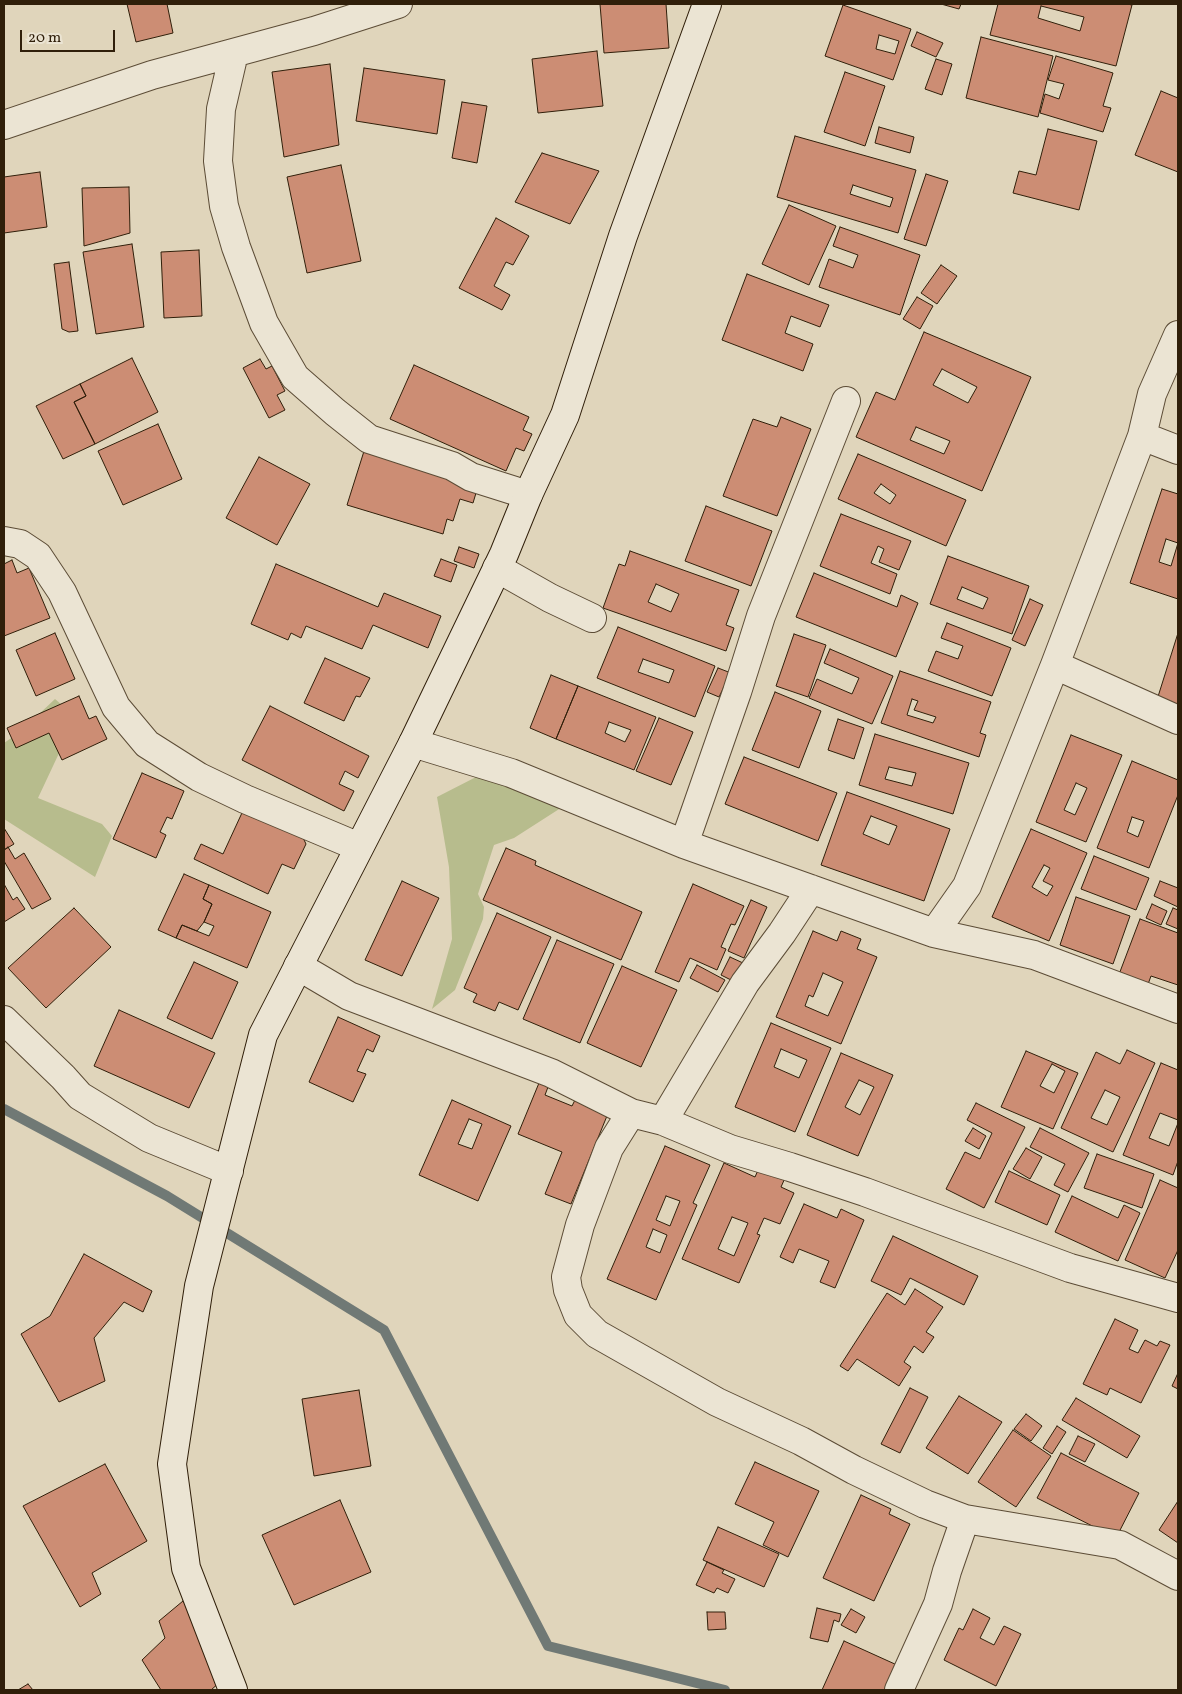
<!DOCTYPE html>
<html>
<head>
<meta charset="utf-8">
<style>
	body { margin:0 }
	#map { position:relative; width:1182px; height:1694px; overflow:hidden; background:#e0d5bb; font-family:Vollkorn,serif }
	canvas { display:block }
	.frame { position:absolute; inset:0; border:5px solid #301f0a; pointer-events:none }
	.scale { position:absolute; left:20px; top:30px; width:95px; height:22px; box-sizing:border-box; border:2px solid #301f0a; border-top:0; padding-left:6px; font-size:15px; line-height:18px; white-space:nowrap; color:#301f0a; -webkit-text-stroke:4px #ebe4d3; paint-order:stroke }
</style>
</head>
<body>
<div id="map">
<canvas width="1182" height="1694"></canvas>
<div class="frame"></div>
<div class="scale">20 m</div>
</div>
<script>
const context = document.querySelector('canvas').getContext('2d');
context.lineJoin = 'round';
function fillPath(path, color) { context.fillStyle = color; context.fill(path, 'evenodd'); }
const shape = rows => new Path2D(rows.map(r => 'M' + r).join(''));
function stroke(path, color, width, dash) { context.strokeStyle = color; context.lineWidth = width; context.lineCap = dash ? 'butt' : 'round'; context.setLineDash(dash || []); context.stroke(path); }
fillPath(shape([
	[55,699,76,717,38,798,102,824,112,836,95,877,4,819,4,743,20,732],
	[480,775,567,804,514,838,494,845,478,894,484,907,483,919,455,990,432,1009,452,939,449,867,437,797]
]), '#b7bc8d');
stroke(shape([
	[4,1109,167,1196,384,1330,548,1646,725,1690]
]), '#707975', 10);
const building = shape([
	[127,4,167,4,173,33,136,42,127,4],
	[600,4,666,4,669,48,604,53,600,4],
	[941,4,961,4,959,9,941,4],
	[998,4,1127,4,1132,5,1116,66,990,35,998,4],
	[1041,6,1084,17,1080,31,1038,18,1041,6],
	[843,5,911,29,893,80,825,56,843,5],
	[879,35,899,41,895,54,876,49,879,35],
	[917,32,943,43,936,57,911,46,917,32],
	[981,37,1053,56,1038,117,966,98,981,37],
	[597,51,603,106,538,113,532,59,597,51],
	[1056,56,1113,73,1103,106,1111,108,1103,132,1040,113,1045,94,1059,99,1064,84,1048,80,1056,56],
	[936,59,952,64,942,95,925,89,936,59],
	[330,64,339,145,284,157,272,72,330,64],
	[364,68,445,80,437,134,356,121,364,68],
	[845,72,885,86,865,146,824,132,845,72],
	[1161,91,1178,98,1178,172,1135,155,1161,91],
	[462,102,487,106,477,163,452,158,462,102],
	[879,127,914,137,910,153,875,143,879,127],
	[1048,129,1097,141,1079,210,1013,193,1019,171,1036,175,1048,129],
	[795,136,916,170,898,233,777,197,795,136],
	[853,185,893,198,890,207,850,194,853,185],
	[542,153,599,171,570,224,515,202,542,153],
	[341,165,361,261,307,273,287,177,341,165],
	[40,172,47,227,4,233,4,177,40,172],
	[926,174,948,181,926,246,904,239,926,174],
	[129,187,130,233,84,246,82,188,129,187],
	[789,205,836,226,809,285,762,264,789,205],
	[496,218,529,236,513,265,506,262,494,286,510,295,502,310,459,288,496,218],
	[840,227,920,255,900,315,819,287,829,259,853,268,858,255,833,246,840,227],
	[132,244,144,327,96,334,83,252,132,244],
	[199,250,202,316,164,318,161,252,199,250],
	[69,262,78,331,69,332,62,329,54,264,69,262],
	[941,265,957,276,937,304,921,293,941,265],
	[747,274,829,305,820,327,791,316,785,333,813,344,803,371,722,340,747,274],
	[917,297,933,306,920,329,903,319,917,297],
	[924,332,1031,377,982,491,856,437,876,392,895,400,924,332],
	[942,369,977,387,968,403,933,385,942,369],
	[916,427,950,441,944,454,910,440,916,427],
	[132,358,158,412,95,444,74,402,86,396,80,384,132,358],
	[260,359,266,369,272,366,285,391,277,395,285,410,269,418,243,368,260,359],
	[414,365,529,417,523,430,532,434,524,451,516,448,506,471,390,419,414,365],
	[80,384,86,396,74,402,95,444,63,459,36,406,80,384],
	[781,417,811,429,777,516,723,496,753,419,777,427,781,417],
	[158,424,182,479,123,505,98,451,158,424],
	[365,448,479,483,473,503,460,499,453,521,447,519,443,534,347,505,365,448],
	[858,454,966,500,946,546,838,499,858,454],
	[881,484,896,495,890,504,874,493,881,484],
	[259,457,310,484,277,545,226,518,259,457],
	[1162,489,1178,494,1178,599,1130,583,1162,489],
	[1166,539,1178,543,1171,566,1159,562,1166,539],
	[706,506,772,531,751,586,685,561,706,506],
	[841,514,911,541,899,570,879,562,884,549,878,546,871,563,897,574,890,594,820,566,841,514],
	[459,547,479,554,474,568,454,561,459,547],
	[630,551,739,590,726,625,734,628,726,651,603,608,619,564,625,566,630,551],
	[656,584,679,594,671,612,648,602,656,584],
	[948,556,1029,586,1012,634,930,604,948,556],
	[962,587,988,598,983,609,957,599,962,587],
	[441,559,457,565,451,582,434,576,441,559],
	[12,560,17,573,29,568,50,618,4,636,4,564,12,560],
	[276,564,378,607,384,593,441,616,428,648,373,625,362,649,306,626,301,638,291,633,288,640,251,624,276,564],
	[814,573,897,607,901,595,918,603,896,657,796,617,814,573],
	[1030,599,1043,605,1025,646,1012,640,1030,599],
	[947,623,1011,648,992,696,928,671,936,651,958,659,963,646,941,638,947,623],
	[618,627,715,666,695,717,597,678,618,627],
	[643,659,674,670,669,683,638,672,643,659],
	[55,633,75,679,36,696,16,650,55,633],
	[1178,633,1178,710,1156,703,1178,633],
	[794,634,826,645,808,697,776,686,794,634],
	[830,649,893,676,872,724,809,698,817,679,852,694,859,678,824,663,830,649],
	[325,658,370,678,360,697,356,696,344,721,304,703,325,658],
	[718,668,731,673,719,697,707,692,718,668],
	[900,671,991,702,980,733,986,735,979,757,881,723,900,671],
	[912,699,918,701,914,710,936,717,933,723,907,715,912,699],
	[551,675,578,686,556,739,530,728,551,675],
	[578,686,656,717,634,770,556,739,578,686],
	[609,722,631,730,625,742,605,733,609,722],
	[775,692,821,711,799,768,752,750,775,692],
	[79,696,89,719,96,716,107,739,62,760,49,733,16,748,7,728,79,696],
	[270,706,369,756,358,778,345,771,339,784,354,791,344,811,242,760,270,706],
	[659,718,693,732,671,785,636,771,659,718],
	[838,719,864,728,854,759,828,750,838,719],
	[875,734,969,763,953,814,859,785,875,734],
	[889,767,916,773,912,786,885,779,889,767],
	[1071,735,1122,755,1086,842,1036,822,1071,735],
	[1076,783,1087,788,1075,815,1064,810,1076,783],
	[744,757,837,793,818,841,725,804,744,757],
	[1132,761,1178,780,1178,795,1149,868,1097,848,1132,761],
	[1132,817,1144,821,1138,837,1127,832,1132,817],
	[142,773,184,791,172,819,167,817,160,832,166,835,156,858,113,839,142,773],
	[847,792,950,829,924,901,821,865,847,792],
	[871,816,897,826,889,845,863,834,871,816],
	[247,802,297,825,306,844,294,869,282,864,268,894,194,859,201,844,223,854,247,802],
	[4,828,14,844,4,850,4,828],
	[1031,829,1087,853,1049,941,992,917,1031,829],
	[1044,865,1050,868,1043,881,1053,886,1047,896,1032,887,1044,865],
	[8,847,15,859,24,853,51,899,32,909,4,861,4,850,8,847],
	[506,848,536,861,535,865,642,912,621,960,483,900,506,848],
	[1094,856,1149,878,1136,910,1081,889,1094,856],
	[184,874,209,885,203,899,212,904,204,922,197,931,182,925,176,938,158,930,184,874],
	[402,881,439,898,402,976,365,960,402,881],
	[1160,881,1178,888,1178,907,1154,896,1160,881],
	[4,884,13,900,17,897,25,909,4,922,4,884],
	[693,884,744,906,735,925,731,924,721,947,726,949,717,970,690,958,679,982,655,972,693,884],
	[209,885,271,912,247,968,176,938,182,925,209,936,214,926,204,922,212,904,203,899,209,885],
	[1076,897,1130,916,1113,964,1060,945,1076,897],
	[751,900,767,907,744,958,728,951,751,900],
	[1152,904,1167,911,1161,925,1146,918,1152,904],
	[74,908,111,947,46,1008,8,968,74,908],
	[1173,908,1178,910,1178,929,1166,924,1173,908],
	[497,913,551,937,518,1010,499,1002,495,1011,473,1002,477,994,464,988,497,913],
	[1140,919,1178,933,1178,985,1151,976,1147,987,1118,977,1140,919],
	[813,931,837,941,841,931,861,939,857,949,877,957,841,1044,776,1017,813,931],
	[823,973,843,982,828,1016,805,1006,809,995,813,997,823,973],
	[557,940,614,964,580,1043,523,1019,557,940],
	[730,957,743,963,735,982,721,975,730,957],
	[194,962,238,982,212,1039,167,1018,194,962],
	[697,965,725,980,718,992,690,978,697,965],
	[622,966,677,990,641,1067,587,1043,622,966],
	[119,1010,215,1053,189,1108,94,1066,119,1010],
	[338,1017,380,1036,373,1052,367,1049,357,1071,366,1074,353,1102,309,1082,338,1017],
	[771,1023,831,1048,795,1132,735,1107,771,1023],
	[781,1049,807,1060,799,1078,774,1067,781,1049],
	[1127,1050,1155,1063,1113,1152,1061,1128,1096,1052,1120,1064,1127,1050],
	[1105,1090,1120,1097,1107,1125,1091,1118,1105,1090],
	[1026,1051,1078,1073,1053,1129,1001,1107,1026,1051],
	[1052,1064,1065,1071,1054,1093,1040,1086,1052,1064],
	[841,1053,893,1075,858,1156,807,1135,841,1053],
	[859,1080,874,1087,860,1115,845,1107,859,1080],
	[1161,1063,1178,1070,1178,1120,1160,1113,1149,1138,1169,1146,1178,1123,1178,1161,1173,1175,1123,1155,1161,1063],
	[539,1083,548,1087,545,1095,572,1106,576,1098,609,1111,571,1204,545,1194,562,1152,518,1134,539,1083],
	[452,1100,511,1126,478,1201,419,1175,452,1100],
	[469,1119,482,1124,472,1149,458,1144,469,1119],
	[976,1103,1025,1127,984,1208,946,1189,965,1152,980,1159,992,1133,967,1120,976,1103],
	[973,1128,986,1136,979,1149,965,1141,973,1128],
	[1040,1128,1089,1153,1068,1192,1054,1185,1065,1164,1030,1147,1040,1128],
	[665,1146,710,1165,693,1203,697,1205,656,1300,607,1279,665,1146],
	[666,1196,680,1201,670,1226,656,1220,666,1196],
	[653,1229,667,1235,660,1253,646,1247,653,1229],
	[1026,1148,1042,1157,1030,1179,1013,1169,1026,1148],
	[1097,1154,1154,1174,1142,1208,1084,1188,1097,1154],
	[724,1163,755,1177,759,1168,785,1178,781,1187,794,1193,780,1224,764,1218,757,1234,760,1235,739,1283,682,1259,724,1163],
	[732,1217,748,1223,734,1256,718,1249,732,1217],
	[1009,1171,1060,1195,1047,1225,995,1202,1009,1171],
	[1160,1180,1178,1188,1178,1250,1165,1278,1125,1260,1160,1180],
	[1072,1196,1118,1218,1124,1205,1140,1213,1118,1261,1055,1232,1072,1196],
	[804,1204,837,1218,841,1209,864,1220,835,1288,820,1282,829,1261,799,1249,793,1263,780,1257,804,1204],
	[893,1236,978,1276,964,1305,910,1278,901,1295,871,1281,893,1236],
	[84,1254,152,1291,143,1312,124,1302,94,1338,105,1381,59,1402,21,1334,50,1316,84,1254],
	[915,1289,943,1307,926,1332,934,1337,923,1353,914,1346,904,1362,911,1367,899,1386,857,1359,848,1371,840,1366,887,1293,905,1305,915,1289],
	[1115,1319,1138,1330,1129,1349,1138,1353,1145,1340,1157,1346,1160,1341,1170,1345,1141,1403,1110,1388,1107,1395,1083,1384,1115,1319],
	[1178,1373,1178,1389,1172,1386,1178,1373],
	[910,1388,928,1397,900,1453,881,1444,910,1388],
	[359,1390,371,1466,314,1476,302,1399,359,1390],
	[959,1396,1002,1422,968,1474,926,1448,959,1396],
	[1076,1398,1140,1436,1127,1458,1062,1420,1076,1398],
	[1026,1414,1042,1426,1031,1441,1014,1429,1026,1414],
	[1057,1426,1066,1432,1052,1454,1043,1448,1057,1426],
	[1013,1430,1051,1456,1016,1507,978,1482,1013,1430],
	[1078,1436,1095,1444,1085,1462,1069,1454,1078,1436],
	[1061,1453,1139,1493,1116,1538,1037,1498,1061,1453],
	[755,1462,819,1491,788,1557,763,1545,774,1522,735,1504,755,1462],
	[105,1464,147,1541,92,1573,101,1594,80,1607,23,1506,105,1464],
	[861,1495,891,1509,889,1514,910,1524,874,1601,823,1578,861,1495],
	[340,1500,371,1572,294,1605,262,1535,340,1500],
	[1178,1501,1178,1543,1159,1530,1178,1501],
	[718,1527,779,1554,764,1587,703,1560,718,1527],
	[707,1562,724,1570,722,1573,735,1579,728,1593,717,1588,714,1593,696,1585,707,1562],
	[183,1601,228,1675,211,1690,161,1690,142,1660,165,1638,159,1621,183,1601],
	[817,1608,841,1614,839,1622,834,1620,828,1642,810,1638,817,1608],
	[851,1609,865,1617,856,1633,841,1625,851,1609],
	[973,1609,990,1618,980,1638,994,1645,1004,1626,1021,1634,996,1686,944,1660,959,1628,963,1630,973,1609],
	[707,1612,725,1612,726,1629,708,1630,707,1612],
	[844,1641,897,1665,885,1690,822,1690,844,1641],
	[28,1684,33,1690,18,1690,28,1684]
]);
fillPath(building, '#cc8d74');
stroke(building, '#301f0a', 1);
const street = shape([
	[234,53,221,109,218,161,224,206,236,247,264,323,295,377,335,412,369,439,452,466,471,477,528,495],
	[4,125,152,75,314,31,398,4],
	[1142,436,1178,450],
	[4,541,20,544,38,556,62,592,116,707,147,744,199,777,245,799,359,847],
	[497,568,550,598,592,618],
	[1055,665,1178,720],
	[413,743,511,773,684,844,934,933,1034,955,1178,1009],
	[684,844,737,692,761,616,846,401],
	[934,933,967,886,1055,665,1142,436,1152,394,1178,335],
	[298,966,349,996,551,1073,631,1113,663,1121,730,1149,790,1167,865,1192,1070,1268,1178,1298],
	[4,1020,63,1077,80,1096,149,1138,229,1171],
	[631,1113,609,1148,580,1225,566,1277,568,1290,578,1315,597,1334,717,1402,801,1441,854,1470,925,1504,965,1519,1120,1545,1178,1576],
	[663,1121,745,983,782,933,811,889],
	[899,1690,938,1604,947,1571,965,1519]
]);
const secondary = shape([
	[233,1690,186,1568,172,1464,199,1286,263,1035,413,743,504,554,528,495,565,415,623,236,707,4]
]);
stroke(street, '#5c4c36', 30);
stroke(secondary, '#301f0a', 30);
stroke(street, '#ebe4d3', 28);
stroke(secondary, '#ebe4d3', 28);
</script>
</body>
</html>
